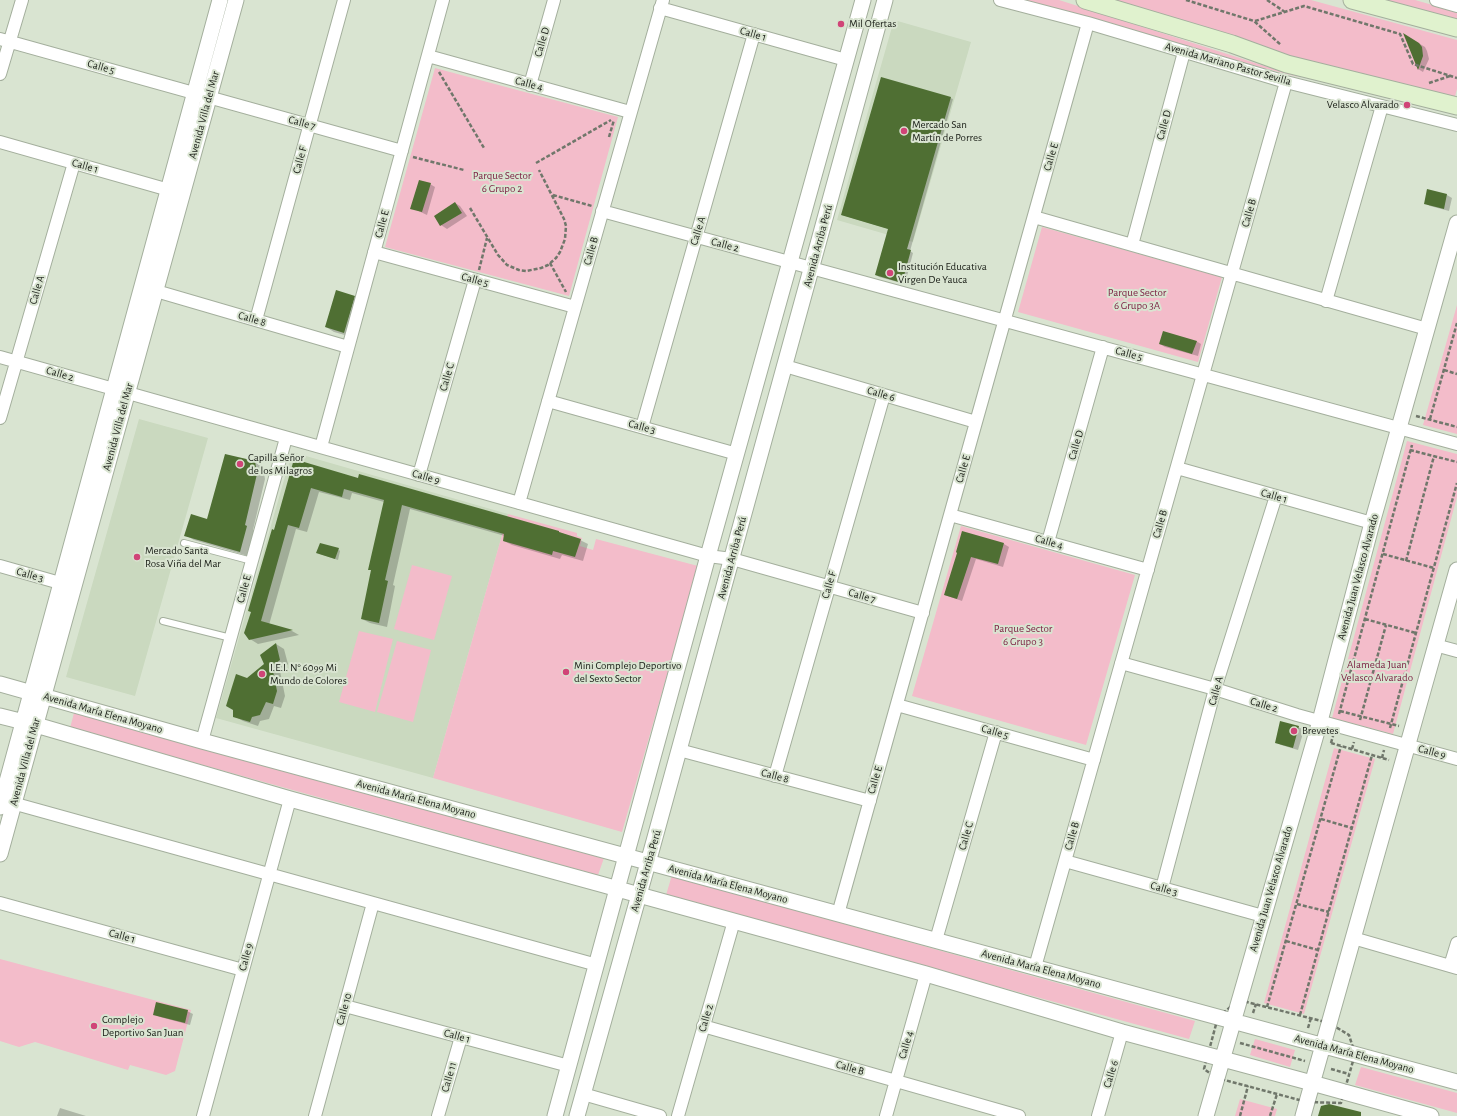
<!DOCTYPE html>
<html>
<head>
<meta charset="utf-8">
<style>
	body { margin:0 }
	canvas { display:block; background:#d9e4d1 }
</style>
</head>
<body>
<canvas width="1457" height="1116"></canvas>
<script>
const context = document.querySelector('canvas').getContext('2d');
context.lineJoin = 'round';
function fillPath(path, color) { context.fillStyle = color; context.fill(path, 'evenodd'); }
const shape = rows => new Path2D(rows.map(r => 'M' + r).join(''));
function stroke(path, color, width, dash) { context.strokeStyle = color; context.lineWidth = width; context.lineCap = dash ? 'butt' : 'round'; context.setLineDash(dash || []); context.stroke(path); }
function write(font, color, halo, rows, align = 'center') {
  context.font = font + ' "Alegreya Sans",sans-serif'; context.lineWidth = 4; context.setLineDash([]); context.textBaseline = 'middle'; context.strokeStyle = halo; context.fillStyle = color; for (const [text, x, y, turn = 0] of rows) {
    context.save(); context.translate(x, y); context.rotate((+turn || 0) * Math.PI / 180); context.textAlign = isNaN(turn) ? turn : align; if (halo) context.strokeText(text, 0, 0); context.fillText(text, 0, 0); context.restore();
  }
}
fillPath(shape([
	[894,20,971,42,913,242,837,220],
	[139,419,208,438,135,696,66,677],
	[292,452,508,514,433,778,216,718]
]), '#cad9bf');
fillPath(shape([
	[1022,0,1059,0,1302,78,1226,58,1116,25],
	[1109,0,1311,0,1457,40,1457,89,1454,100,1290,59],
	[1372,0,1415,0,1457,12,1457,23],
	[435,68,618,117,569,296,385,247],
	[1042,227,1222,277,1198,362,1018,312],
	[1457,305,1457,434,1423,425],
	[1407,441,1457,454,1457,497,1393,734,1332,718],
	[508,514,577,533,577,536,582,538,580,546,593,550,596,539,698,566,622,832,433,778],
	[961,526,1135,575,1086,745,912,696],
	[412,565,452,576,434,640,394,629],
	[359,631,393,639,375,712,339,702],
	[397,641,431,650,413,722,377,712],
	[74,713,604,858,598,875,70,728],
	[1334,748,1375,759,1304,1014,1264,1003],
	[672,875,898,939,1195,1021,1189,1039,666,895],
	[0,959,191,1010,175,1071,166,1075,130,1065,128,1070,35,1042,19,1047,0,1041],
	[1255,1039,1295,1050,1290,1067,1250,1055],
	[1361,1067,1457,1093,1457,1113,1355,1085],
	[1240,1099,1277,1109,1275,1116,1235,1116]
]), '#f3bcca');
fillPath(shape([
	[1405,35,1425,47,1427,51,1429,59,1423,72,1418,69],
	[950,98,953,99,910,251,913,253,905,284,879,277,876,275,889,229,842,215],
	[430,184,435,187,427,215,412,208],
	[1428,190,1447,195,1452,198,1449,211,1430,206,1425,203],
	[455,203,460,206,467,216,447,229,441,225,435,216],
	[354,296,362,301,352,337,334,332,326,327],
	[1196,341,1201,344,1198,356,1165,347,1160,344],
	[295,461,359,479,559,532,580,540,588,544,583,561,562,555,560,559,512,545,504,541,505,536,410,509,393,585,395,586,387,627,370,623,362,619,372,571,370,569,384,502,352,493,350,500,319,492,307,532,296,529,269,625,292,631,299,635,258,644,250,639,274,531],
	[254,462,263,467,265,479,253,530,256,532,248,556,194,540,185,535,208,520],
	[1004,544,1009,547,1003,567,976,559,962,601,945,595,958,553],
	[338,549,340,551,338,560,320,554],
	[276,644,284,649,288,664,280,671,285,696,281,708,274,706,269,719,260,721,258,726,243,721,234,716,247,679,265,665],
	[1298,727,1304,730,1298,750,1281,745,1276,742],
	[187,1011,193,1014,190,1025,160,1017,154,1014],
	[60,1108,86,1116,57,1116]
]), '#0003');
fillPath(shape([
	[1403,33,1419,43,1422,47,1423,56,1418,70],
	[881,77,951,97,907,249,911,250,902,283,875,275,888,229,841,215],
	[419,180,431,183,422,212,410,209],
	[1427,189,1447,194,1444,209,1424,204],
	[455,202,462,213,440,226,434,216],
	[336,290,355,296,344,333,325,327],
	[1163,331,1197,341,1192,354,1159,344],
	[225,454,255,461,257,474,245,525,247,526,240,552,184,536,191,514,207,519],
	[294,459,358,478,359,474,559,531,559,532,581,539,575,557,553,551,552,555,503,541,504,534,402,505,385,580,388,581,379,623,361,619,371,570,368,570,384,500,344,489,342,497,311,488,299,528,288,525,261,621,293,630,249,640,244,633,251,612,248,611,272,529,274,530],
	[962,531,1004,543,998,564,971,557,957,599,944,595,957,553,956,552],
	[320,543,339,548,335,559,316,553],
	[276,643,280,660,272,666,277,691,273,704,266,702,260,715,252,717,250,722,233,717,233,710,226,706,236,674,247,678,264,664,260,655],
	[1280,721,1299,726,1293,748,1275,743],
	[156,1002,188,1010,185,1023,153,1015],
	[1329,1104,1361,1112,1361,1116,1318,1116,1321,1106]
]), '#4f6f33');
const service = shape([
	[184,543,252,561],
	[163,621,231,638]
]);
const minor = shape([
	[1000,0,1088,23,1286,82,1457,125],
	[1436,0,1457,6],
	[660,8,846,60],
	[0,39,402,151],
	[428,56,630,112],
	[0,74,22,0],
	[530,85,554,0],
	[0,142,169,190],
	[602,211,1457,444],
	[1034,217,1427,329],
	[1132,245,1184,52],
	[374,252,575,307],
	[156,291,348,347],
	[1326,301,1382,106],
	[256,320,344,0],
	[0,357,708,556,732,559,923,613],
	[785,366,976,422],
	[548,401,737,454],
	[0,418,74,163],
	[642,427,754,34],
	[321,447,443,0],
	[1177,468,1372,523],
	[419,475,475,280],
	[519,503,663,0],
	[950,515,1148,570],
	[1048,542,1103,347],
	[0,566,60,583],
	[1435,645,1457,651],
	[1121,663,1215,689,1297,715,1457,759],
	[897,705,1094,760],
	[202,741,286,438],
	[679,750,870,801],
	[775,776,884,395],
	[5,801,597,965],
	[1065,861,1263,916],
	[1162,888,1215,689,1276,496],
	[0,903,243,970],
	[838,914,1088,23],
	[1353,938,1457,968],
	[936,940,996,732],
	[1450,966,1457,943],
	[1035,967,1286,82],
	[345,1006,569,1066],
	[703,1026,1019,1116],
	[583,1094,660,1116],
	[203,1116,290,799],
	[315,1116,373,903],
	[438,1116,461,1037],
	[678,1116,734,921],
	[886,1116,926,974],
	[1098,1116,1122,1032]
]);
const tertiary = shape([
	[0,684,202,741,1457,1082],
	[0,716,36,725,290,799,604,885,639,895,926,974,1122,1032,1312,1083,1431,1116],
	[0,807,220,0],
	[0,854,236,0],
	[555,1116,708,556,863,0],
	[577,1116,651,852,885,0],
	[1206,1116,1320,721,1372,523,1457,223],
	[1303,1116,1457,570]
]);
const secondary = shape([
	[1085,0,1232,44,1287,64,1457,106],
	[1352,0,1457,28]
]);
stroke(service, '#a4af9d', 8);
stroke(minor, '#a4af9d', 14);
stroke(tertiary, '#a4af9d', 17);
stroke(secondary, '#a4af9d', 19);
stroke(shape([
	[1186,0,1254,21,1281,45],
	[1267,0,1285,12],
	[1255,21,1304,6,1400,34,1413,64,1457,78],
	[439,72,484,148],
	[1429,83,1450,76],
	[609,137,614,120],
	[413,157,464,170],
	[536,163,611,120],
	[553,195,592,206],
	[470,208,498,255,507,265,519,270,526,271,541,268,548,265,556,258,560,252,565,239,566,226,564,219,539,170],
	[550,263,566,292],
	[479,270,487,238],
	[1444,370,1457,374],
	[1416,416,1457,427],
	[1430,419,1457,323],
	[1410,450,1457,462],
	[1383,554,1434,568],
	[1406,561,1434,456],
	[1365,619,1416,633],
	[1340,711,1399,726],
	[1339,714,1412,445],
	[1360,720,1386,625],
	[1390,728,1457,483],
	[1331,743,1333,736],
	[1331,743,1389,760],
	[1352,749,1354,742],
	[1382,758,1384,750],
	[1321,819,1352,828],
	[1297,904,1329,912],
	[1286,941,1318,950],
	[1239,1000,1329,1023,1349,1035,1355,1054,1341,1103,1307,1102,1217,1078,1204,1069,1218,1017,1239,1000],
	[1267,1007,1341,746],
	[1253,1013,1256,1004],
	[1300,1015,1372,755],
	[1308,1028,1311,1018],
	[1240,1043,1305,1061],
	[1331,1069,1349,1074],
	[1240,1116,1248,1086],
	[1270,1116,1277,1094]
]), '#70776b', 2.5, [4, 2]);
stroke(service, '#fff', 6);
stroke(minor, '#fff', 12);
stroke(tertiary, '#fff', 15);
stroke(secondary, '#e0f2ce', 17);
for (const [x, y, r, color] of [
	[841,24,4,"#d04477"],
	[1407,105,4,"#d04477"],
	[904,131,4,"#d04477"],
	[890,273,4,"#d04477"],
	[240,464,4,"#d04477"],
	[137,557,4,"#d04477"],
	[566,672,4,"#d04477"],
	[262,674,4,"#d04477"],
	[1294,731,4,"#d04477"],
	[94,1026,4,"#d04477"]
]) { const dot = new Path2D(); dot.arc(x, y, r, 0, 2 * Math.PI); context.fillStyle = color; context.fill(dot); stroke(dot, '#d9e4d1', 1.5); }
write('11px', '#1a1e17', '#d9e4d1', [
	["Mil Ofertas",849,24],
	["Velasco Alvarado",1399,105,"right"],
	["Mercado San",912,125],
	["Martín de Porres",912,138],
	["Institución Educativa",898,267],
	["Virgen De Yauca",898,280],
	["Capilla Señor",248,458],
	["de los Milagros",248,471],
	["Mercado Santa",145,551],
	["Rosa Viña del Mar",145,564],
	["Mini Complejo Deportivo",574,666],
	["del Sexto Sector",574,679],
	["I.E.I. N° 6099 Mi",270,668],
	["Mundo de Colores",270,681],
	["Brevetes",1302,731],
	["Complejo",102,1020],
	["Deportivo San Juan",102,1033]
], 'left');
write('11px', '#1a1e17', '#d9e4d1', [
	["Calle 1",753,34,16],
	["Calle D",542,42,-74],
	["Avenida Mariano Pastor Sevilla",1228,64,16],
	["Calle 5",101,67,16],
	["Calle 4",529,84,15],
	["Avenida Villa del Mar",204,115,-75],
	["Calle 7",302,123,15],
	["Calle D",1164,125,-75],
	["Calle E",1051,157,-74],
	["Calle F",300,160,-75],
	["Calle 1",85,166,16],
	["Calle B",1249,213,-74],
	["Calle E",382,224,-75],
	["Calle A",698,231,-73],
	["Calle 2",725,245,15],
	["Avenida Arriba Perú",818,246,-75],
	["Calle B",591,251,-74],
	["Calle 5",475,280,15],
	["Calle A",37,290,-74],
	["Calle 8",252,319,16],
	["Calle 5",1129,354,15],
	["Calle 2",60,374,16],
	["Calle C",447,377,-74],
	["Calle 6",881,394,16],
	["Avenida Villa del Mar",118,427,-75],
	["Calle 3",642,427,15],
	["Calle D",1076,445,-74],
	["Calle E",963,469,-74],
	["Calle 9",426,477,16],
	["Calle 1",1274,496,16],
	["Calle B",1160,524,-74],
	["Calle 4",1049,542,16],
	["Avenida Arriba Perú",732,558,-75],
	["Calle 3",30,575,16],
	["Avenida Juan Velasco Alvarado",1358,577,-75],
	["Calle F",829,585,-74],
	["Calle E",244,589,-75],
	["Calle 7",862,596,16],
	["Calle A",1216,691,-75],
	["Calle 2",1264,705,17],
	["Avenida María Elena Moyano",103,713,16],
	["Calle 5",995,732,16],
	["Calle 9",1432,752,15],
	["Avenida Villa del Mar",25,762,-75],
	["Calle 8",775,776,15],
	["Calle E",875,780,-74],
	["Avenida María Elena Moyano",416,799,15],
	["Calle C",966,836,-74],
	["Calle B",1072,836,-74],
	["Avenida Arriba Perú",646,871,-74],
	["Avenida María Elena Moyano",728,884,15],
	["Calle 3",1164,889,16],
	["Avenida Juan Velasco Alvarado",1271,889,-74],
	["Calle 1",122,936,15],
	["Calle 9",246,957,-75],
	["Avenida María Elena Moyano",1041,969,15],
	["Calle 10",344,1009,-75],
	["Calle 2",706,1018,-74],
	["Calle 1",457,1036,15],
	["Calle 4",906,1045,-74],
	["Avenida María Elena Moyano",1354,1054,15],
	["Calle B",850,1068,16],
	["Calle 6",1111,1074,-73],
	["Calle 11",449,1077,-74]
]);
write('11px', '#7d2445', '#d9e4d1', [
	["Parque Sector",502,176],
	["6 Grupo 2",502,189],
	["Parque Sector",1137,293],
	["6 Grupo 3A",1137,306],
	["Parque Sector",1023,629],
	["6 Grupo 3",1023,642],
	["Alameda Juan",1377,665],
	["Velasco Alvarado",1377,678]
]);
</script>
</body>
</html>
